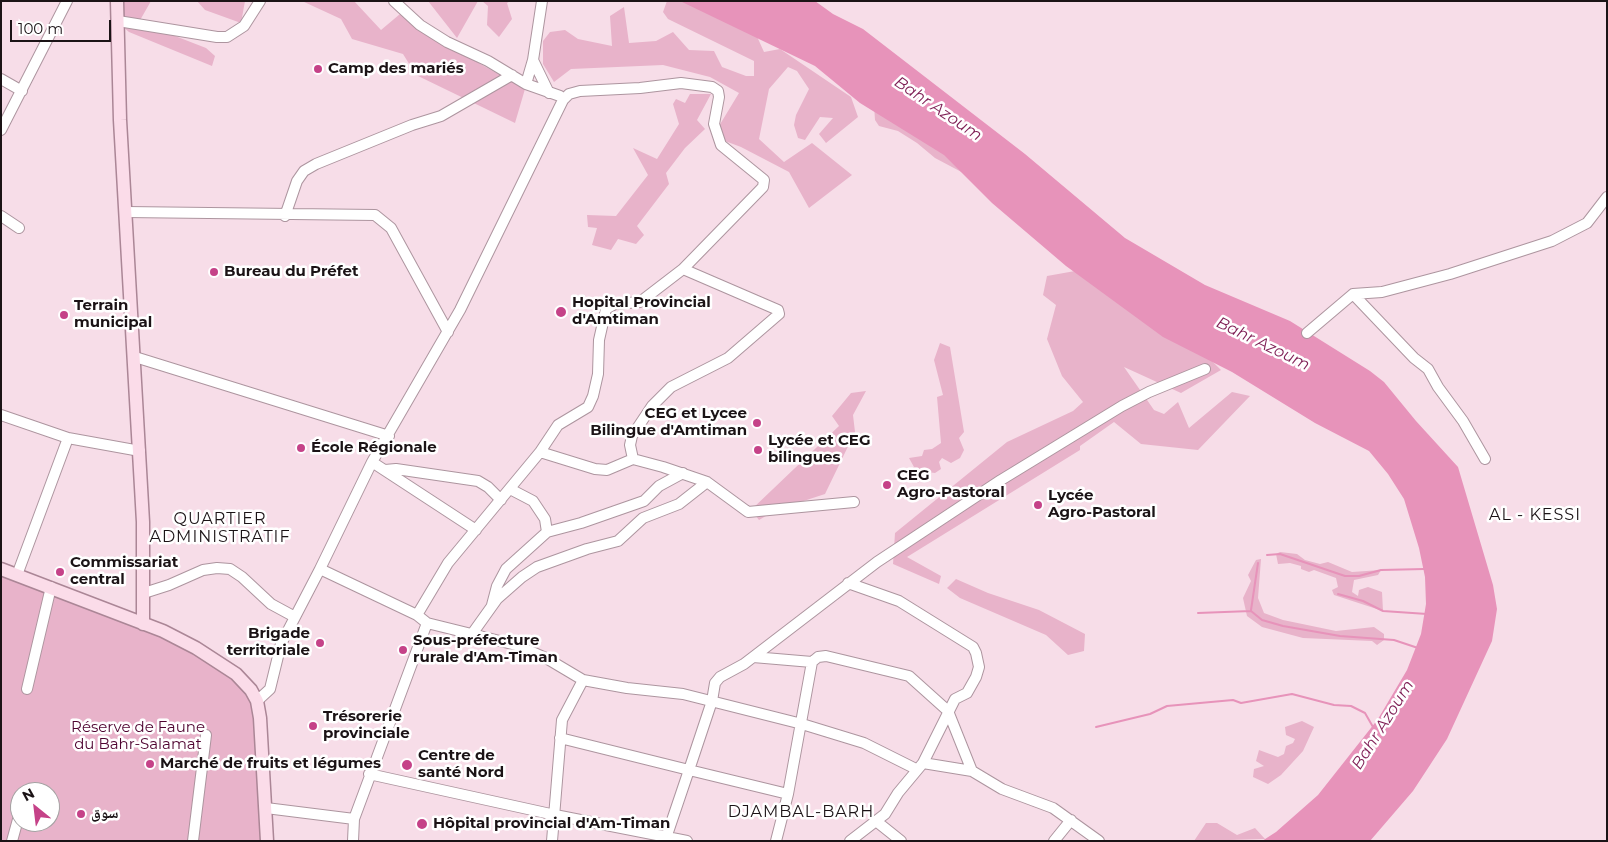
<!DOCTYPE html>
<html>
<head>
<meta charset="utf-8">
<style>
	body { margin:0 }
	#map { position:relative; width:1608px; height:842px; overflow:hidden; background:#f7dde8; font-family:Montserrat,sans-serif }
	canvas { display:block }
	.frame { position:absolute; inset:0; border:2px solid #1b1316; pointer-events:none }
	.north { position:absolute; left:10px; top:782px; width:50px; height:50px; box-sizing:border-box; background:#fff; border:1px solid #a4a1a2; border-radius:50%; rotate:331deg; font-size:14px; font-weight:700; line-height:20px; text-align:center; color:#1b1316 }
	.north::after { content:''; display:block; margin:auto; width:18px; height:22px; background:#c54288; clip-path:polygon(50% 0,100% 100%,50% 72%,0 100%) }
	.scale { position:absolute; left:10px; top:20px; width:101px; height:22px; box-sizing:border-box; border:2px solid #1b1316; border-top:0; padding-left:6px; font-size:15px; line-height:18px; white-space:nowrap; color:#1b1316; -webkit-text-stroke:4px #fff; paint-order:stroke }
</style>
</head>
<body>
<div id="map">
<canvas width="1608" height="842"></canvas>
<div class="frame"></div>
<div class="north">N</div>
<div class="scale">100 m</div>
</div>
<script>
const context = document.querySelector('canvas').getContext('2d');
context.lineJoin = 'round';
function fillPath(path, color) { context.fillStyle = color; context.fill(path, 'evenodd'); }
const shape = rows => new Path2D(rows.map(r => 'M' + r).join(''));
function stroke(path, color, width, dash) { context.strokeStyle = color; context.lineWidth = width; context.lineCap = dash ? 'butt' : 'round'; context.setLineDash(dash || []); context.stroke(path); }
function write(font, color, halo, rows, align = 'center') {
  context.font = font + ' Montserrat,"Noto Naskh Arabic",sans-serif'; context.lineWidth = 5; context.setLineDash([]); context.textBaseline = 'middle'; context.strokeStyle = halo; context.fillStyle = color; for (const [text, x, y, turn = 0] of rows) {
    context.save(); context.translate(x, y); context.rotate((+turn || 0) * Math.PI / 180); context.textAlign = isNaN(turn) ? turn : align; if (halo) context.strokeText(text, 0, 0); context.fillText(text, 0, 0); context.restore();
  }
}
fillPath(shape([
	[117,1,151,1,139,22,206,48,215,56,212,66,129,32,116,21],
	[197,1,245,1,241,23,205,10],
	[302,1,354,1,381,30,400,14,416,28,525,89,515,123,416,75,403,54,352,39,341,19],
	[428,1,478,1,457,38],
	[482,1,510,1,507,3,512,19,499,37,487,25,488,6],
	[667,1,708,1,755,32,764,52,780,49,851,97,858,117,826,143,819,134,833,118,820,117,805,140,798,138,794,125,796,115,809,89,797,71,788,67,769,89,759,139,784,162,812,143,852,175,809,208,789,172,741,147,725,141,719,126,739,93,710,77,663,65,571,69,554,82,543,64,543,41,550,32,565,30,578,39,612,46,610,16,624,7,629,43,656,41,673,32,689,50,714,51,722,67,746,76,754,76,754,61,668,19,663,12],
	[690,94,711,94,697,120,705,129,685,148,666,173,669,184,637,226,644,235,636,244,618,239,611,250,592,245,597,228,588,227,587,215,616,216,648,175,633,148,657,159,679,124,673,104,676,99,685,103],
	[874,105,917,124,969,176,935,158,917,143,898,131,879,126,875,120],
	[1075,271,1206,355,1221,370,1181,393,1124,367,1154,410,1164,414,1178,402,1189,428,1232,392,1250,396,1198,450,1141,444,1114,422,1080,446,1080,450,907,557,941,576,939,584,893,564,895,533,1007,442,1073,411,1083,402,1062,376,1047,339,1056,305,1043,295,1047,276],
	[940,343,950,347,964,432,959,438,964,450,960,458,951,463,942,458,939,462,941,469,935,473,927,472,918,483,906,472,914,467,909,458,922,456,924,450,932,449,941,443,937,397,943,395,934,360],
	[866,391,853,415,855,432,825,494,776,510,759,520,751,510,839,426,832,416,851,393],
	[1280,552,1297,554,1305,560,1320,564,1328,562,1352,572,1381,570,1378,575,1354,580,1352,592,1358,596,1359,590,1368,587,1382,592,1383,611,1334,595,1332,590,1338,587,1336,578,1314,570,1309,572,1301,569,1301,566,1290,563,1278,564,1276,554],
	[1261,559,1258,598,1264,613,1283,620,1336,631,1374,627,1384,634,1384,640,1377,645,1372,641,1303,638,1262,627,1247,616,1243,598,1251,581,1248,575,1256,560],
	[1,569,196,648,251,690,268,741,265,841,1,841],
	[20,792,50,792,50,822,20,822],
	[956,579,988,593,1039,610,1085,634,1084,651,1068,655,1046,635,960,598,947,588],
	[1302,721,1314,727,1303,751,1281,775,1268,784,1253,777,1254,769,1264,766,1256,761,1259,750,1278,757,1284,754,1286,746,1293,743,1295,739,1286,735,1285,727],
	[1206,823,1217,823,1237,835,1255,828,1265,839,1194,841]
]), '#e8b3ca');
fillPath(shape([
	[680,1,815,1,833,14,863,29,1025,154,1125,238,1205,285,1290,321,1370,371,1384,382,1416,421,1458,467,1493,585,1497,609,1492,641,1447,739,1413,791,1370,841,1262,841,1276,832,1318,795,1378,719,1407,670,1421,634,1426,604,1425,577,1419,548,1404,499,1388,474,1369,451,1315,423,1232,372,1163,337,1066,266,992,203,944,155,860,103,815,66]
]), '#e793ba');
stroke(shape([
	[1267,555,1280,554,1345,576,1359,576,1381,570,1424,569],
	[1338,594,1363,601,1383,611,1427,614],
	[1251,610,1258,563],
	[1198,613,1251,611,1262,620,1283,626,1340,636,1394,640,1418,648],
	[1096,727,1150,714,1167,706,1233,700,1241,703,1292,694,1334,705,1351,706,1365,713,1373,727]
]), '#e793ba', 2);
const minor = shape([
	[394,1,420,25,447,42,488,61,526,84,560,96,563,100],
	[118,21,217,37,227,37,244,26,260,1],
	[533,60,549,93],
	[1,79,22,91],
	[526,84,533,60,542,1],
	[1,130,67,1],
	[126,212,375,215,391,228,448,332],
	[1,216,19,228],
	[285,216,297,181,304,171,316,164,412,125,441,116,512,75],
	[1353,294,1382,292,1450,274,1552,241,1587,223,1607,197],
	[1307,333,1353,294,1414,358,1428,369,1438,387,1463,421,1485,459],
	[135,357,389,436],
	[1,415,68,438,140,451],
	[540,452,595,469,607,470,633,459,663,467,707,482,748,512,854,502],
	[633,459,630,445,632,436,652,406,671,387,728,358,779,314,778,310,683,269],
	[372,462,476,530],
	[385,470,396,469,478,481,488,487,501,500],
	[547,532,581,523,644,501,659,486,683,473],
	[17,575,68,438],
	[848,583,899,601,973,647,976,653,979,667,976,677,967,693,955,699,923,763],
	[144,593,169,585,203,570,217,568,230,569,242,577,271,604,295,617],
	[492,605,497,586,506,569,547,532,545,519,533,501,510,489],
	[417,615,448,563,540,452,558,425,588,407,593,396,598,374,599,340,606,309,615,304,640,302,683,269,763,187,764,180,721,145,714,124,719,97,718,91,712,87,681,83,640,88,580,91,569,94,563,100,460,310,372,462,320,569,417,615,427,623,516,645,546,658,583,680,562,720,552,841],
	[472,634,497,599,522,577,537,567,587,549,618,541,643,518,679,504,707,482],
	[753,657,812,662,788,794,689,770,712,701,715,683,720,677,744,664,877,562,1001,480,1122,406,1149,392,1205,369],
	[812,662,818,657,826,656,909,676,948,711,972,771,1002,789,1053,808,1099,841],
	[583,680,627,688,683,694,802,724,864,743,916,769],
	[27,689,51,587],
	[257,701,270,689,281,644,320,569],
	[560,738,689,770,665,841],
	[369,774,555,815,687,841],
	[266,808,354,819],
	[876,821,901,841],
	[12,841,20,812],
	[193,841,206,735],
	[353,841,354,819,427,623],
	[776,841,788,794],
	[850,841,885,814,898,793,923,763,972,771],
	[1054,841,1071,820]
]);
const major = shape([
	[117,1,120,120,143,522,143,624],
	[1,569,163,631,196,648,236,674,251,690,257,701,260,718,267,841]
]);
stroke(minor, '#ad959f', 12);
stroke(major, '#ab8696', 15);
stroke(minor, '#fff', 10);
stroke(major, '#fbdce9', 12);
for (const [x, y, r, color] of [
	[318,69,5,"#c54288"],
	[214,272,5,"#c54288"],
	[561,312,6,"#c54288"],
	[64,315,5,"#c54288"],
	[757,423,5,"#c54288"],
	[301,448,5,"#c54288"],
	[758,450,5,"#c54288"],
	[887,485,5,"#c54288"],
	[1038,505,5,"#c54288"],
	[60,572,5,"#c54288"],
	[320,643,5,"#c54288"],
	[403,650,5,"#c54288"],
	[313,726,5,"#c54288"],
	[150,764,5,"#c54288"],
	[407,765,6,"#c54288"],
	[81,814,5,"#c54288"],
	[422,824,6,"#c54288"]
]) { const dot = new Path2D(); dot.arc(x, y, r, 0, 2 * Math.PI); context.fillStyle = color; context.fill(dot); stroke(dot, '#fff', 2); }
write('bold 15px', '#1b1316', '#fff', [
	["Camp des mariés",328,69],
	["Bureau du Préfet",224,272],
	["Hopital Provincial",572,303],
	["d'Amtiman",572,320],
	["Terrain",74,306],
	["municipal",74,323],
	["CEG et Lycee",747,414,"right"],
	["Bilingue d'Amtiman",747,431,"right"],
	["Lycée et CEG",768,441],
	["bilingues",768,458],
	["École Régionale",311,448],
	["CEG",897,476],
	["Agro-Pastoral",897,493],
	["Lycée",1048,496],
	["Agro-Pastoral",1048,513],
	["Commissariat",70,563],
	["central",70,580],
	["Brigade",310,634,"right"],
	["territoriale",310,651,"right"],
	["Sous-préfecture",413,641],
	["rurale d'Am-Timan",413,658],
	["Trésorerie",323,717],
	["provinciale",323,734],
	["Centre de",418,756],
	["santé Nord",418,773],
	["Marché de fruits et légumes",160,764],
	["سوق",91,814],
	["Hôpital provincial d'Am-Timan",433,824]
], 'left');
write('15px', '#4f0431', '#fff', [
	["Réserve de Faune",138,728],
	["du Bahr-Salamat",138,745]
]);
write('italic 16px', '#7e1d54', '#fff', [
	["Bahr Azoum",938,109,34],
	["Bahr Azoum",1263,344,26],
	["Bahr Azoum",1383,725,-58]
]);
context.letterSpacing = '1px';
write('16px', '#1b1316', '#fff', [
	["AL - KESSI",1535,515],
	["QUARTIER",220,519],
	["ADMINISTRATIF",220,537],
	["DJAMBAL-BARH",801,812]
]);
context.letterSpacing = '0px';
</script>
</body>
</html>
